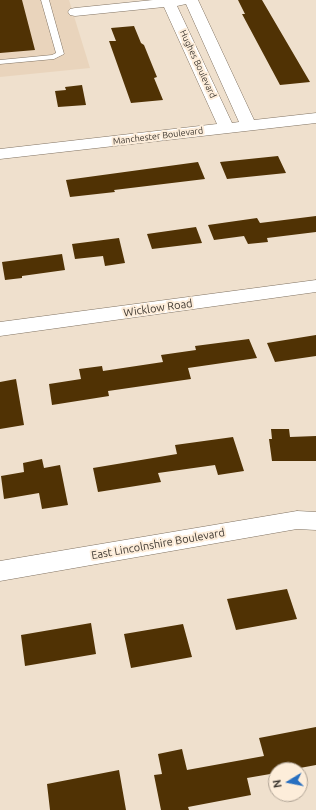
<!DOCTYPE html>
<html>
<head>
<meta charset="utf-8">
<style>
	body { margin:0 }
	#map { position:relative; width:316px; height:810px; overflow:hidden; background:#efe0cd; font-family:Ubuntu,sans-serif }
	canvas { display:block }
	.north { position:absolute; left:268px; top:762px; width:40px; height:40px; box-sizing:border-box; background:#fdedda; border:1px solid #b0a496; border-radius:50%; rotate:260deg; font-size:11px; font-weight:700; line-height:16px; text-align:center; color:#3d3730 }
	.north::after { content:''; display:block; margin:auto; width:14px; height:18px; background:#286fc0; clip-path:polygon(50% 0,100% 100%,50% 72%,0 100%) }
</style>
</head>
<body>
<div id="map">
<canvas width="316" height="810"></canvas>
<div class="north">N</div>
</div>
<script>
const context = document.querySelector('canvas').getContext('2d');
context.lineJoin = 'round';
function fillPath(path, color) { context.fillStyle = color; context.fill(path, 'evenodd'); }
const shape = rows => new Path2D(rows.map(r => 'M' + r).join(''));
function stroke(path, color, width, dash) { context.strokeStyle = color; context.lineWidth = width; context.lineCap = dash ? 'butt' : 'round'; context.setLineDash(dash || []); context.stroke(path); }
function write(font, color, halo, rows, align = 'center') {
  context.font = font + ' Ubuntu,sans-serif'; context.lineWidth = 4; context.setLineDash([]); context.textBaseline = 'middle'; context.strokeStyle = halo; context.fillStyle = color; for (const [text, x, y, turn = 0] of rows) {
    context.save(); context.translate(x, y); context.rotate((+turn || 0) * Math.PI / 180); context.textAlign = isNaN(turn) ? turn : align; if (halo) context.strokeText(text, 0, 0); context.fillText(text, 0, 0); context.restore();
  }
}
fillPath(shape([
	[0,0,69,0,90,68,0,77]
]), '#e9d4bc');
fillPath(shape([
	[0,0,22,0,35,50,0,53],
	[238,0,262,0,310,82,280,85,242,14,245,14],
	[134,26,141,43,144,45,157,77,154,78,163,100,131,103,109,41,116,41,111,28],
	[82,85,86,105,58,107,55,91,66,90,65,87],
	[278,156,286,173,227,179,220,162],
	[198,162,205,179,114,190,115,192,70,197,66,180],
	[316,216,316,232,267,238,268,242,248,244,244,236,214,240,208,225,257,218,260,223],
	[196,227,202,243,152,249,147,234],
	[119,238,125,263,105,266,103,256,75,259,72,244],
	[62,254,65,270,22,276,22,278,5,280,2,262],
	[316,335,316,356,275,362,267,343],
	[249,339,257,358,188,368,191,379,108,391,109,396,52,405,49,384,81,379,79,369,102,366,103,371,163,362,161,355,196,350,195,346],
	[16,379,24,425,0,429,0,382],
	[271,429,289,429,290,437,316,436,316,461,272,461,269,439,272,439],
	[233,437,244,471,218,475,215,465,158,473,161,482,98,492,93,468,177,454,175,445],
	[42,459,44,468,60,465,68,505,42,509,39,493,4,499,1,476,24,472,23,463],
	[287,589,297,619,236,630,227,599],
	[91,623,96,654,25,666,21,635],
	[183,624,192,657,131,668,124,634],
	[316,727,316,765,289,770,276,770,276,773,247,778,251,795,188,807,189,810,161,810,154,775,162,774,158,754,182,749,187,770,264,756,259,738],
	[119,770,126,810,50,810,47,784]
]), '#503204');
const service = shape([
	[41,0,49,0,64,54,54,59,0,64,0,60,52,55,56,53,41,0]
]);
const minor = shape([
	[153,0,198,0,254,120,316,113,316,123,0,159,0,149,217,124,164,7,75,16,70,15,68,12,70,9,75,8,153,0],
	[186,4,239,122,232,123,177,6,186,4],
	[316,280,316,292,0,336,0,322,316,280],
	[297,511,316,512,316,530,297,529,0,581,0,561,297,511]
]);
stroke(service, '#817363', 1);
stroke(minor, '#817363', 1);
fillPath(service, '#fff');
fillPath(minor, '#fff');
write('9px', '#3d3730', '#fdedda', [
	["Hughes Boulevard",198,64,65],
	["Manchester Boulevard",158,136,-7]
]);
write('11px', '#3d3730', '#fdedda', [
	["Wicklow Road",158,308,-8],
	["East Lincolnshire Boulevard",158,544,-10]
]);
</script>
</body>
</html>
